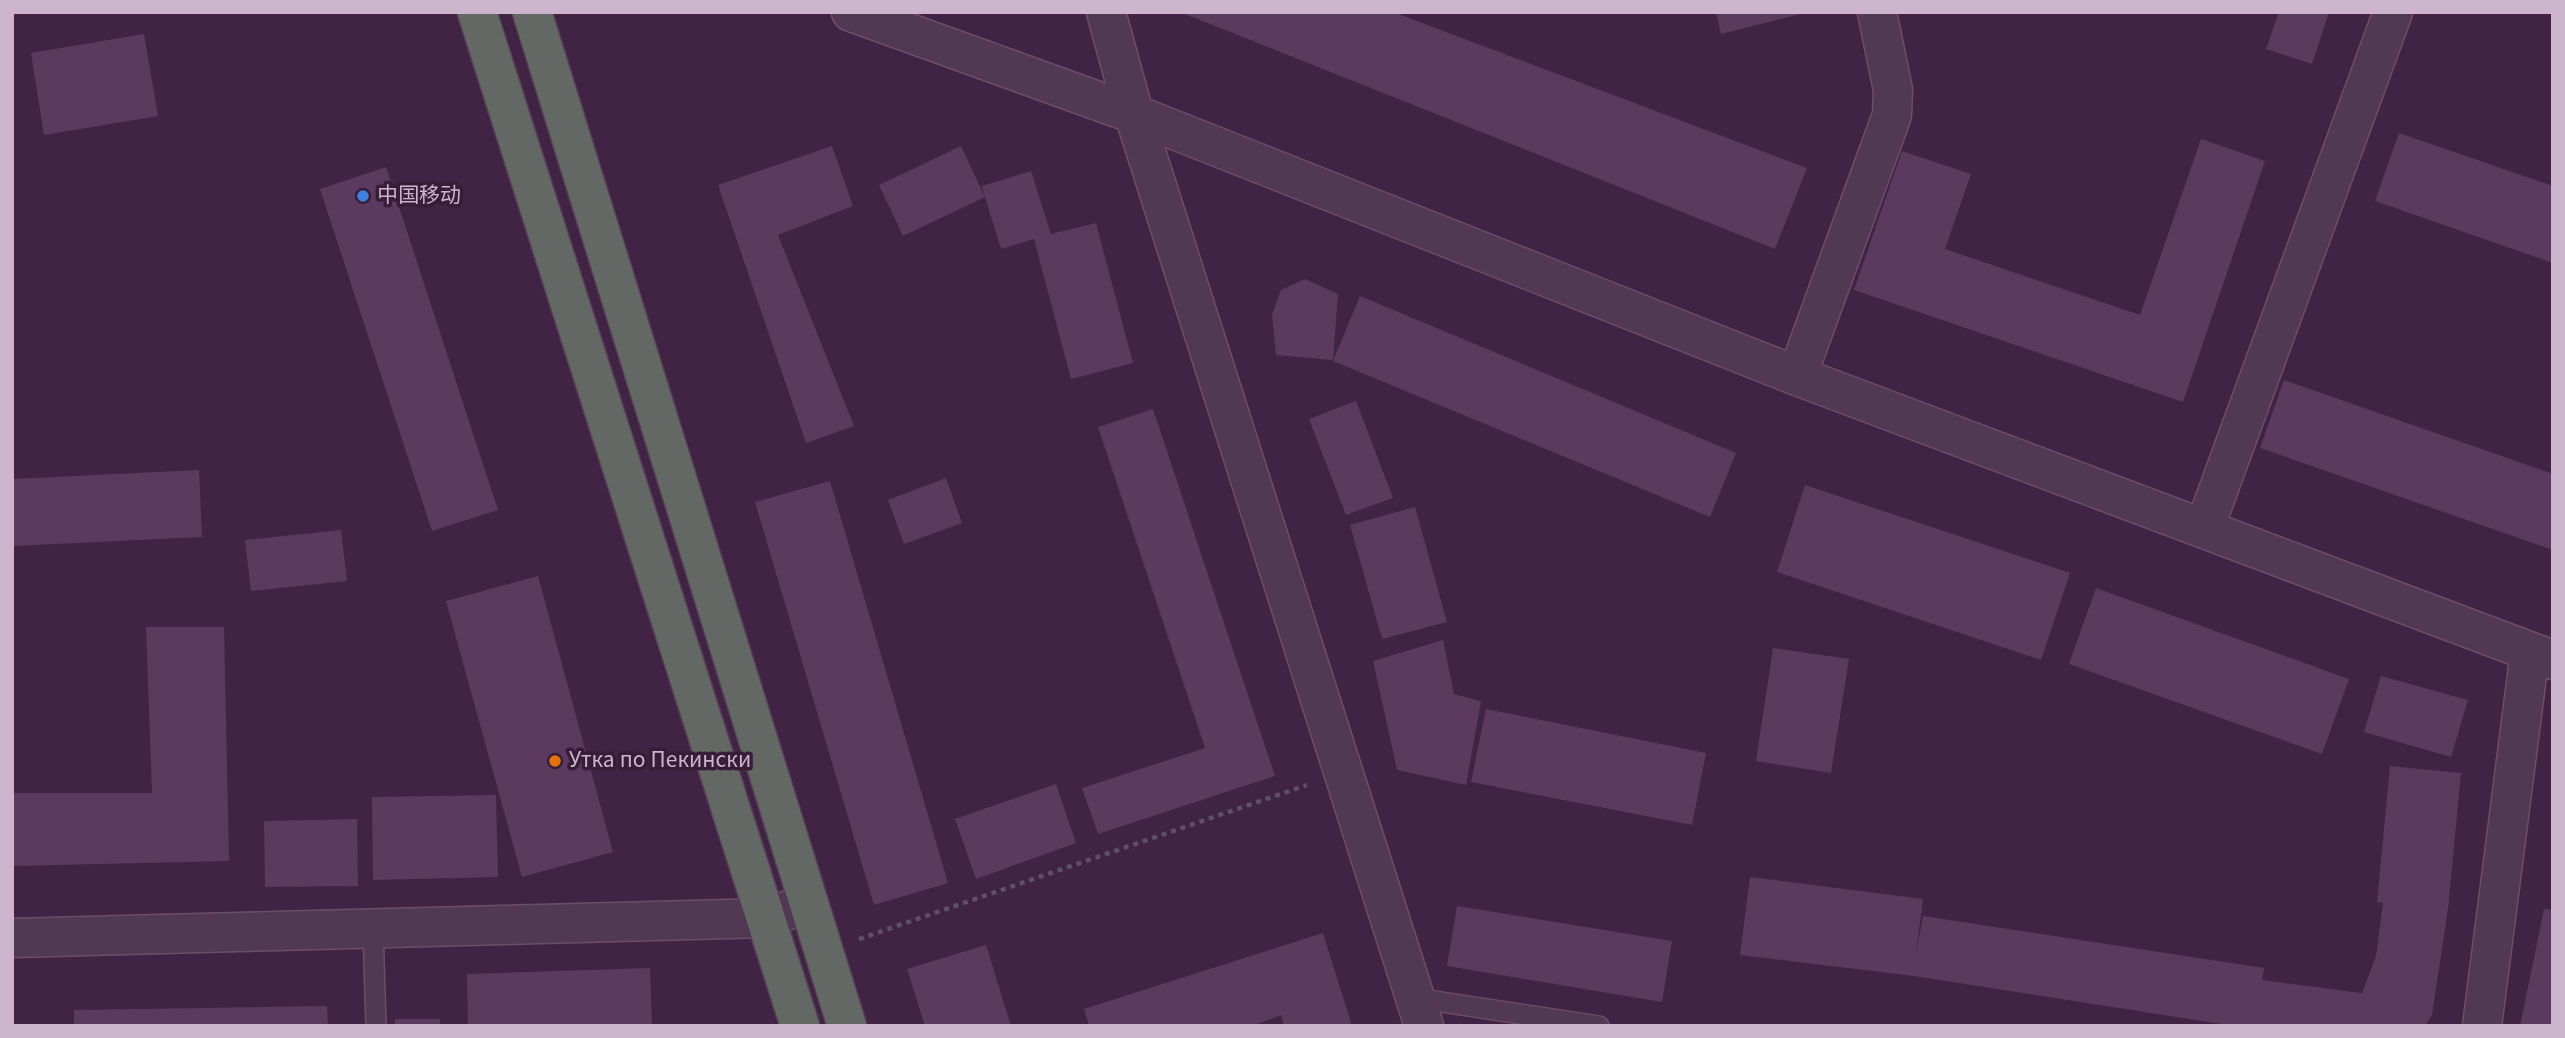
<!DOCTYPE html>
<html>
<head>
<meta charset="utf-8">
<style>
  body { margin:0 }
  #map { position:relative; width:2565px; height:1038px; overflow:hidden; background:#412344; font-family:"Public Sans",sans-serif }
  canvas { display:block }
  .frame { position:absolute; inset:0; border:14px solid #ccb5cd; pointer-events:none }
</style>
</head>
<body>
<div id="map">
<canvas width="2565" height="1038"></canvas>
<div class="frame"></div>
</div>
<script>
const ctx = document.querySelector('canvas').getContext('2d');
ctx.lineJoin = 'round';
function fillPath(path, color) {
  ctx.fillStyle = color;
  ctx.fill(path, 'evenodd');
}
function strokePath(path, color, width, dash) {
  ctx.strokeStyle = color;
  ctx.lineWidth = width;
  ctx.lineCap = dash ? 'butt' : 'round';
  ctx.setLineDash(dash || []);
  ctx.stroke(path);
}
function label(font, color, halo, rows, align = 'center') {
  ctx.font = font + ' "Public Sans","Noto Sans SC",sans-serif';
  ctx.lineWidth = 7;
  ctx.setLineDash([]);
  ctx.textBaseline = 'middle';
  ctx.strokeStyle = halo;
  ctx.fillStyle = color;
  for (const [text, x, y, turn = 0] of rows) {
    ctx.save();
    ctx.translate(x, y);
    ctx.rotate((+turn || 0) * Math.PI / 180);
    ctx.textAlign = isNaN(turn) ? turn : align;
    if (halo) ctx.strokeText(text, 0, 0);
    ctx.fillText(text, 0, 0);
    ctx.restore();
  }
}
fillPath(new Path2D(`
  M1180,12H1393L1807,168L1775,249Z
  M1716,12H1804V13L1721,34Z
  M2279,12H2329L2312,64L2266,49Z
  M144,34L158,116L44,135L31,53Z
  M2399,133L2553,186V263L2375,201Z
  M2201,139L2265,161L2183,402L1854,290L1902,151L1971,174L1945,249L2140,315Z
  M832,146L853,206L778,235L854,426L806,443L718,185Z
  M961,146L985,197L982,186L1031,171L1051,234L1096,223L1133,363L1071,379L1034,239L1001,249L985,197L903,236L879,185Z
  M386,167L498,510L432,531L320,189Z
  M1305,279L1338,294L1333,360L1276,355L1272,314L1281,290Z
  M1360,296L1736,453L1710,517L1333,361Z
  M2284,380L2553,474V550L2260,448Z
  M1356,401L1393,498L1346,515L1309,419Z
  M1153,409L1275,776L1098,834L1082,788L1205,748L1098,427Z
  M199,470L202,537L12,546V479Z
  M946,478L962,523L904,544L888,500Z
  M830,481L948,883L874,905L755,502Z
  M1805,485L2070,573L2041,660L1777,572Z
  M1415,507L1447,622L1382,639L1350,525Z
  M341,530L347,581L251,591L245,540Z
  M538,576L613,852L522,877L446,601Z
  M2096,588L2349,679L2322,754L2069,664Z
  M146,627H224L229,861L12,866V793H152Z
  M1443,640L1454,694L1481,701L1466,785L1397,770L1373,661Z
  M1773,648L1849,659L1831,773L1756,761Z
  M2381,676L2468,700L2451,757L2364,732Z
  M1486,709L1706,753L1692,825L1471,782Z
  M2390,766L2461,773L2448,909L2432,1015L2425,1026H2234L1914,976L1740,955L1750,877L1923,899L1916,954L1923,916L2264,968L2262,980L2362,993L2376,956L2383,903L2377,902Z
  M1056,784L1076,843L976,879L955,819Z
  M496,795L498,877L373,880L372,797Z
  M357,819L358,886L265,887L264,821Z
  M1457,906L1672,941L1662,1002L1447,966Z
  M2544,909L2553,910V1026H2520Z
  M1323,933L1352,1026H1284L1281,1015L1252,1026H1089L1084,1009Z
  M986,945L1011,1026H925L907,969Z
  M650,968L652,1026H468L467,974Z
  M327,1006L328,1026H74V1010Z
  M395,1019H440V1026H395Z`), '#5c3a5f');
const service = new Path2D(`
  M373,927L376,1026
  M1415,998L1599,1026`);
const minor = new Path2D(`
  M851,12L1134,114L1797,376L2553,660
  M1106,12L1134,114L1424,1026
  M1797,376L1892,115L1893,90L1877,12
  M2204,529L2393,12
  M12,938L767,918L807,903
  M2482,1026L2530,652`);
const trunk = new Path2D(`
  M477,12L800,1026
  M532,12L847,1026`);
strokePath(service, '#69506a', 22);
strokePath(minor, '#69506a', 41);
strokePath(trunk, '#59405a', 41);
strokePath(new Path2D(`
  M859,939L1307,785`), '#5e506c', 4.5, [5, 5]);
strokePath(service, '#513853', 19);
strokePath(minor, '#513853', 38);
strokePath(trunk, '#646864', 38);
for (const [x, y, r, color] of [
  [363,196,7,"#3f7fe0"],
  [555,761,7,"#e8710a"]
]) {
  const dot = new Path2D();
  dot.arc(x, y, r, 0, 2 * Math.PI);
  ctx.fillStyle = color;
  ctx.fill(dot);
  strokePath(dot, '#371d38', 2.5);
}
label('21px', '#ccb5cd', '#371d38', [
  ["中国移动",377,196],
  ["Утка по Пекински",569,761]
], 'left');
</script>
</body>
</html>
